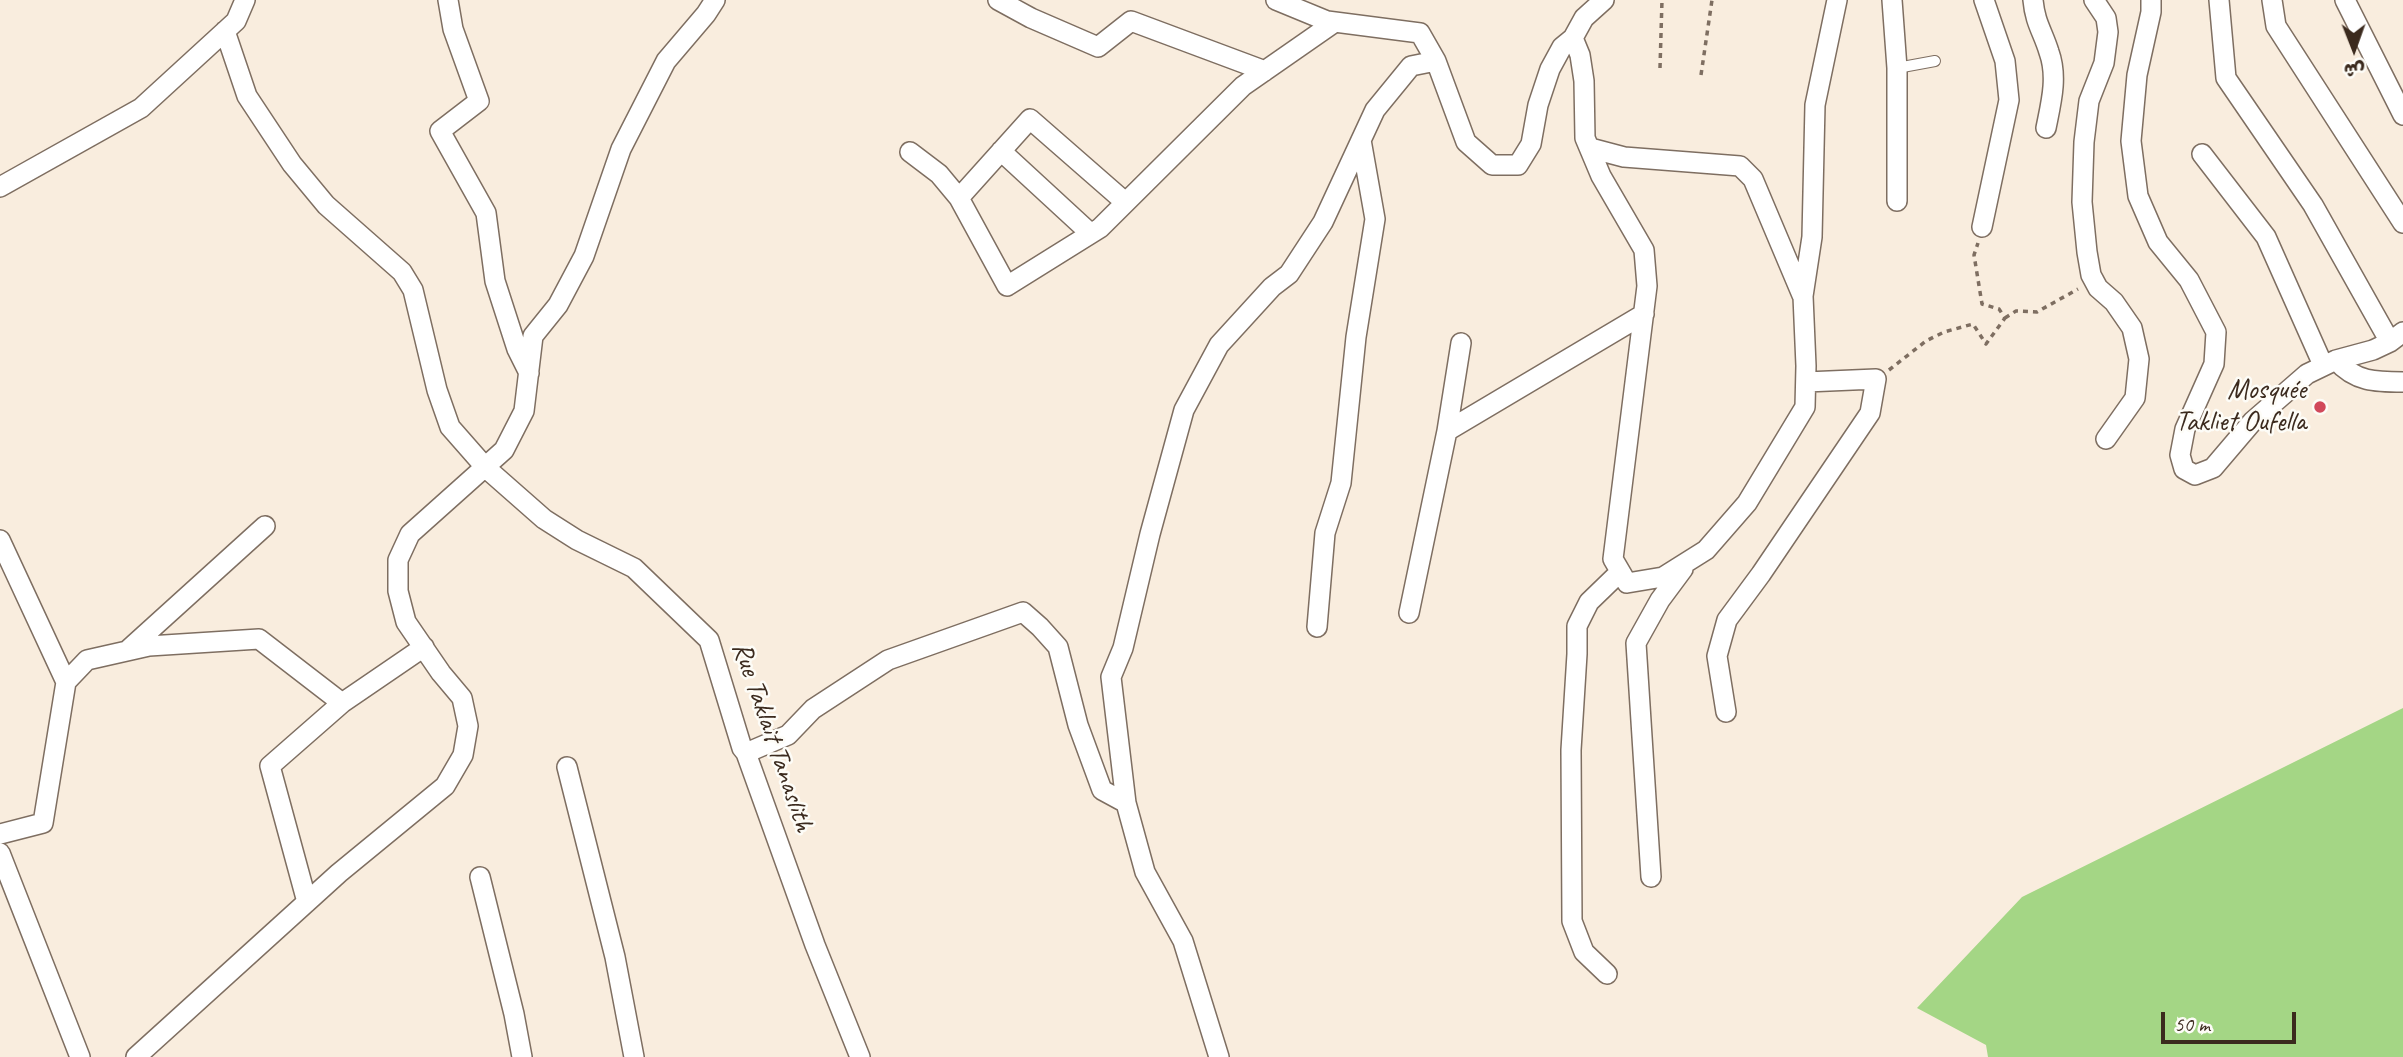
<!DOCTYPE html>
<html>
<head>
<meta charset="utf-8">
<style>
  body { margin:0 }
  #map { position:relative; width:2403px; height:1057px; overflow:hidden; background:#f9edde; font-family:Caveat,"Playpen Sans Arabic",sans-serif }
  canvas { display:block }
  .north { position:absolute; left:2319px; top:14px; width:70px; height:70px; -webkit-text-stroke:5px #fdfcf7; paint-order:stroke; rotate:179deg; font-size:19px; font-weight:700; line-height:28px; text-align:center; color:#3b2a1e }
  .north::after { content:''; display:block; margin:auto; width:24px; height:32px; background:#3b2a1e; clip-path:polygon(50% 0,100% 100%,50% 72%,0 100%) }
  .scale { position:absolute; left:2161px; top:1012px; width:135px; height:32px; box-sizing:border-box; border:4px solid #3b2a1e; border-top:0; padding-left:9px; font-size:21px; line-height:24px; white-space:nowrap; color:#3b2a1e; -webkit-text-stroke:5px #fdfcf7; paint-order:stroke }
</style>
</head>
<body>
<div id="map">
<canvas width="2403" height="1057"></canvas>
<div class="north">ش</div>
<div class="scale">50 m</div>
</div>
<script>
const ctx = document.querySelector('canvas').getContext('2d');
ctx.lineJoin = 'round';
function fillPath(path, color) {
  ctx.fillStyle = color;
  ctx.fill(path, 'evenodd');
}
function strokePath(path, color, width, dash) {
  ctx.strokeStyle = color;
  ctx.lineWidth = width;
  ctx.lineCap = dash ? 'butt' : 'round';
  ctx.setLineDash(dash || []);
  ctx.stroke(path);
}
function label(font, color, halo, rows, align = 'center') {
  ctx.font = font + ' Caveat,sans-serif';
  ctx.lineWidth = 5;
  ctx.setLineDash([]);
  ctx.textBaseline = 'middle';
  ctx.strokeStyle = halo;
  ctx.fillStyle = color;
  for (const [text, x, y, turn = 0] of rows) {
    ctx.save();
    ctx.translate(x, y);
    ctx.rotate((+turn || 0) * Math.PI / 180);
    ctx.textAlign = isNaN(turn) ? turn : align;
    if (halo) ctx.strokeText(text, 0, 0);
    ctx.fillText(text, 0, 0);
    ctx.restore();
  }
}
fillPath(new Path2D(`
  M2403,708V1057H1988L1986,1045L1917,1008L2022,897Z`), '#a4d685');
const service = new Path2D(`
  M1897,68L1935,61`);
const minor = new Path2D(`
  M448,0L453,29L479,101L440,131L486,213L495,281L517,349L529,373
  M998,0L1031,18L1098,47L1131,21L1265,71
  M1276,0L1327,21L1420,33L1436,61
  M1892,0L1897,68V201
  M2033,0C2035,23 2043,32 2049,52C2058,77 2051,103 2046,128
  M2094,0L2106,18L2108,32L2104,63L2089,101L2084,142L2082,202L2087,252L2091,275L2098,288L2114,302L2132,328L2139,359L2135,398L2106,439
  M2151,0V12L2137,75L2131,141L2138,196L2158,242L2189,280L2216,332L2214,364L2185,429L2180,455L2184,469L2195,475L2213,468L2253,421L2307,374L2336,360L2373,350L2390,342L2403,332
  M2219,0L2226,78L2313,205L2390,342
  M2272,0L2276,26L2403,223
  M2345,0L2403,115
  M225,31L247,96L292,164L326,205L402,272L413,290L437,390L450,427L486,468L544,519L577,540L634,568L709,640L742,748L746,753L815,945L860,1057
  M1573,38L1584,18L1604,0
  M1590,148L1624,157L1740,166L1753,179L1802,295
  M1001,151L1090,233
  M910,152L939,174L959,198
  M2202,154L2266,237L2323,365
  M0,187L141,108L236,21L245,0
  M1125,202L1030,119L959,198L1007,286L1100,228L1243,86L1335,22
  M1982,227L2009,100L2005,61L1984,0
  M2336,360C2355,382 2376,382 2403,382
  M1447,431L1461,343
  M0,540L66,682
  M1409,613L1447,431L1644,314
  M1317,627L1325,533L1341,483L1356,337L1375,219L1361,140
  M128,650L265,526
  M1726,712L1717,656L1727,620L1761,574L1870,413L1876,379L1806,382
  M746,753L788,735L813,709L888,660L1023,612L1040,627L1058,647L1078,725L1102,790L1126,803
  M567,767L615,957L634,1057
  M0,834L43,823L66,682L87,660L149,646L259,639L342,703
  M0,853L80,1057
  M480,877L514,1014L522,1057
  M1651,877L1636,643L1660,600L1683,569
  M307,902L270,766L342,703L424,647
  M1607,974L1584,952L1572,921L1571,750L1577,654V626L1589,602L1620,572
  M136,1057L339,873L445,786L463,755L468,726L462,698L441,673L406,622L398,591V560L410,534L504,450L524,411L533,336L558,305L584,256L621,149L666,61L706,14L715,0
  M1219,1057L1183,941L1145,872L1126,803L1111,677L1123,648L1150,534L1184,410L1219,345L1272,287L1289,274L1323,222L1375,110L1411,66L1436,61L1466,142L1492,165H1518L1531,144L1538,105L1550,69L1562,47L1573,38L1580,55L1584,81L1585,138L1601,176L1644,250L1647,286L1613,559L1627,583L1663,577L1706,550L1747,503L1805,407L1806,366L1803,296L1812,237L1815,105L1837,0`);
strokePath(service, '#7e6e61', 12);
strokePath(minor, '#7e6e61', 22);
strokePath(new Path2D(`
  M1660,68L1662,0
  M1701,75L1712,0
  M2005,318L2016,311L2037,312L2078,289
  M1889,370L1926,341L1944,332L1973,324L1986,344L2005,318L1999,309L1982,304L1974,255L1978,243`), '#7e6e61', 3.5, [5, 5]);
strokePath(service, '#fff', 10);
strokePath(minor, '#fff', 19);
for (const [x, y, r, color] of [
  [2320,407,7,"#d1495b"]
]) {
  const dot = new Path2D();
  dot.arc(x, y, r, 0, 2 * Math.PI);
  ctx.fillStyle = color;
  ctx.fill(dot);
  strokePath(dot, '#fdfcf7', 2.5);
}
label('28px', '#3b2a1e', '#fdfcf7', [
  ["Mosquée",2306,391],
  ["Takliet Oufella",2306,423]
], 'right');
label('28px', '#3b2a1e', '#fdfcf7', [
  ["Rue Taklait Tanaslith",772,737,71]
]);
</script>
</body>
</html>
